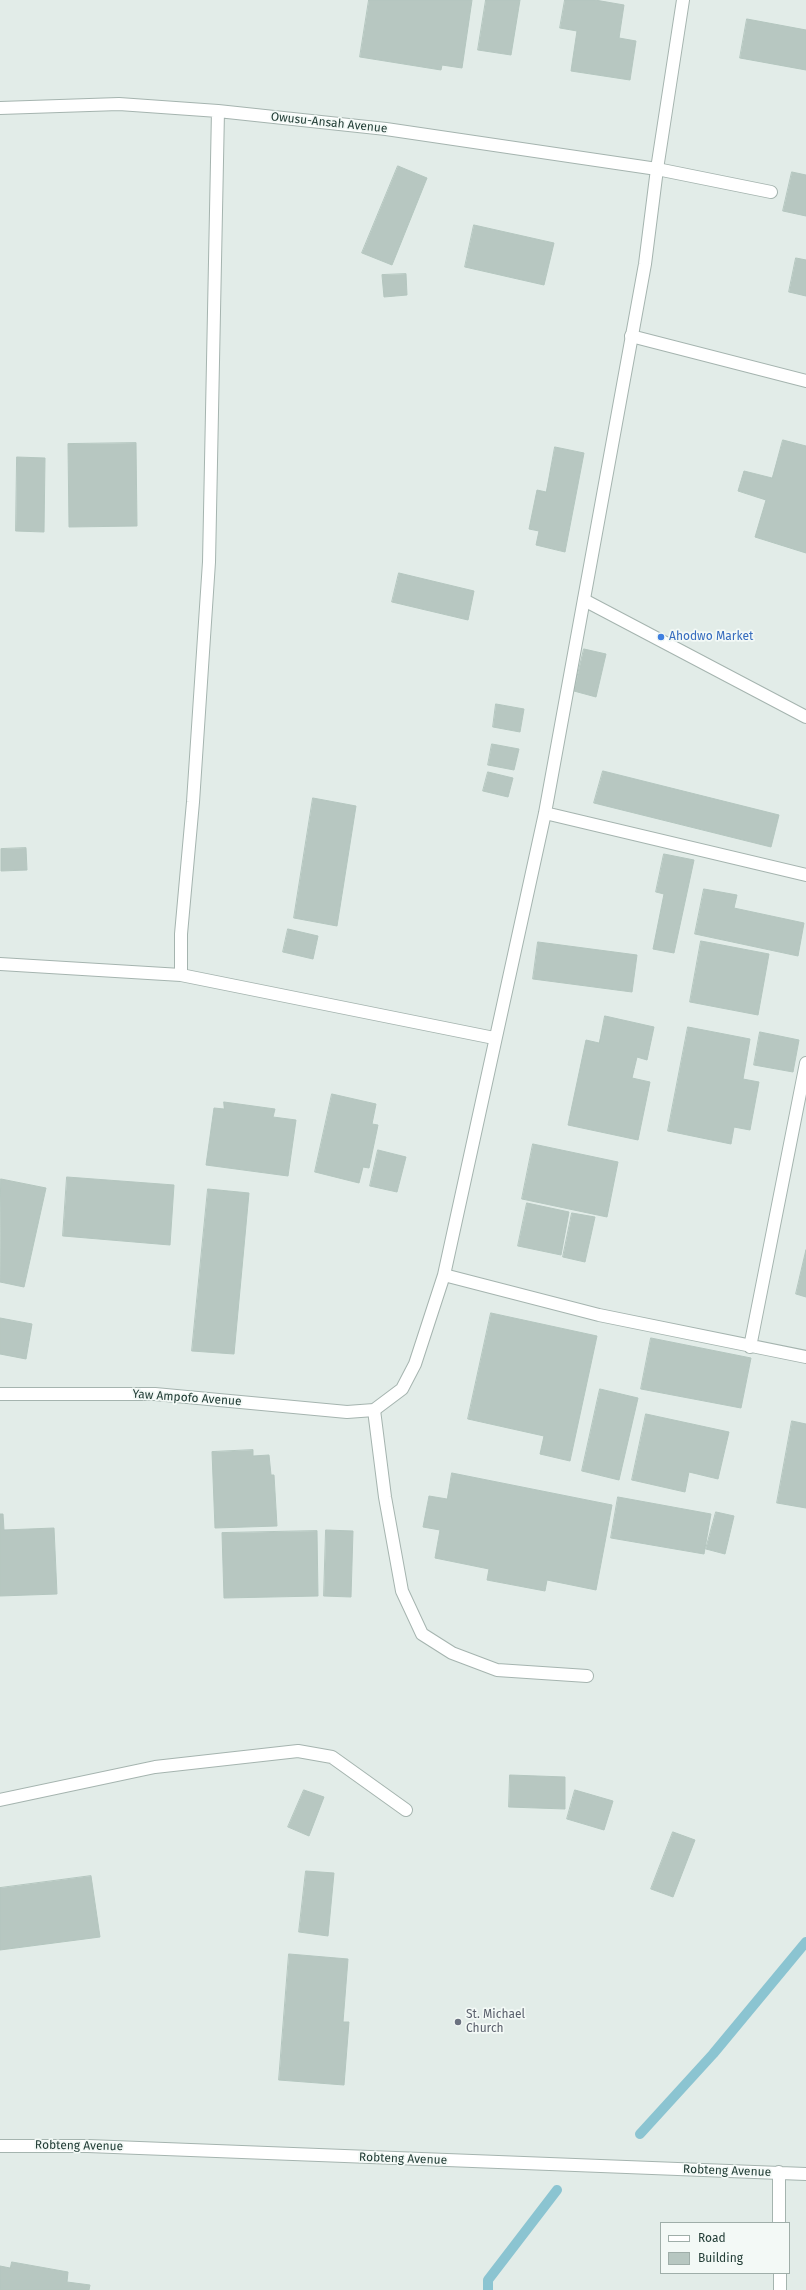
<!DOCTYPE html>
<html>
<head>
<meta charset="utf-8">
<style>
  body { margin:0 }
  #map { position:relative; width:806px; height:2290px; overflow:hidden; background:#e2ece8; font-family:"Fira Sans",sans-serif }
  canvas { display:block }
  .legend { position:absolute; left:660px; top:2222px; width:130px; height:52px; box-sizing:border-box; background:#f3f9f6; border:1px solid #9faea9; margin:0; padding:5px 7px; list-style:none; font-size:12px; color:#223d36 }
  .legend li { display:flex; align-items:center; gap:8px; height:20px }
  .legend b { width:20px; border:1px solid #9faea9 }
</style>
</head>
<body>
<div id="map">
<canvas width="806" height="2290"></canvas>
<ul class="legend">
<li><b style="height:5px;background:#fff"></b>Road</li>
<li><b style="height:11px;background:#b7c7c1"></b>Building</li>
</ul>
</div>
<script>
const ctx = document.querySelector('canvas').getContext('2d');
ctx.lineJoin = 'round';
function strokePath(path, color, width, dash) {
  ctx.strokeStyle = color;
  ctx.lineWidth = width;
  ctx.lineCap = dash ? 'butt' : 'round';
  ctx.setLineDash(dash || []);
  ctx.stroke(path);
}
function fillPath(path, color) {
  ctx.fillStyle = color;
  ctx.fill(path, 'evenodd');
}
function label(font, color, halo, rows, align = 'center') {
  ctx.font = font + ' "Fira Sans",sans-serif';
  ctx.lineWidth = 3.5;
  ctx.setLineDash([]);
  ctx.textBaseline = 'middle';
  ctx.strokeStyle = halo;
  ctx.fillStyle = color;
  for (const [text, x, y, turn = 0] of rows) {
    ctx.save();
    ctx.translate(x, y);
    ctx.rotate((+turn || 0) * Math.PI / 180);
    ctx.textAlign = isNaN(turn) ? turn : align;
    if (halo) ctx.strokeText(text, 0, 0);
    ctx.fillText(text, 0, 0);
    ctx.restore();
  }
}
strokePath(new Path2D(`
  M640,2134L713,2054L806,1942
  M488,2290V2280L557,2190`), '#8bc4d1', 10);
const building = new Path2D(`
  M369,0H472L462,68L442,65L441,70L360,57Z
  M486,0H520L511,55L478,50Z
  M565,0H595L624,5L619,38L636,41L630,80L571,71L577,31L560,28Z
  M747,19L806,30V70L740,58Z
  M398,166L427,178L392,265L362,253Z
  M792,172L806,175V216L783,211Z
  M474,225L554,243L544,285L465,267Z
  M796,258L806,260V296L789,292Z
  M406,274L407,295L384,297L382,275Z
  M783,440L806,446V553L755,537L766,500L738,491L744,471L772,478Z
  M136,443L137,526L69,527L68,444Z
  M555,447L584,453L565,552L536,545L539,531L529,529L537,490L546,492Z
  M17,457L45,458L44,532L16,531Z
  M399,573L474,591L468,620L392,602Z
  M584,649L606,654L596,697L574,691Z
  M496,704L524,709L520,732L493,727Z
  M492,744L519,749L514,770L488,765Z
  M603,771L779,815L771,847L594,803Z
  M488,772L513,778L508,797L483,791Z
  M313,798L356,806L337,926L294,918Z
  M26,848L27,870L1,871V849Z
  M664,854L694,860L674,953L653,949L664,894L656,892Z
  M704,889L737,895L734,908L804,923L798,956L695,934Z
  M288,929L318,936L313,959L283,952Z
  M701,941L769,954L758,1015L690,1002Z
  M538,942L637,955L632,992L533,979Z
  M605,1016L654,1027L647,1060L637,1057L632,1078L650,1082L638,1140L568,1125L586,1040L599,1043Z
  M688,1027L750,1039L743,1079L759,1082L750,1130L734,1127L731,1144L668,1131Z
  M760,1032L799,1040L793,1072L754,1065Z
  M332,1094L376,1104L372,1124L378,1125L369,1168L363,1167L359,1183L315,1172Z
  M224,1102L275,1109L273,1117L296,1120L288,1176L206,1165L214,1108L224,1109Z
  M533,1144L618,1162L607,1217L522,1199Z
  M378,1150L406,1157L397,1192L370,1186Z
  M67,1177L174,1185L170,1245L63,1236Z
  M1,1179L46,1188L24,1287L0,1282Z
  M208,1189L249,1193L234,1354L192,1351Z
  M527,1203L569,1212L561,1255L518,1246Z
  M572,1213L595,1217L585,1262L563,1257Z
  M806,1250V1297L796,1294Z
  M491,1313L597,1336L570,1461L540,1454L544,1436L468,1419Z
  M0,1318L32,1324L26,1359L0,1354Z
  M651,1338L751,1358L741,1408L641,1389Z
  M600,1389L638,1398L619,1480L582,1471Z
  M646,1414L729,1432L718,1479L689,1472L685,1492L632,1480Z
  M792,1421L806,1424V1508L777,1503Z
  M253,1450V1456L269,1455L271,1475H274L277,1526L215,1528L212,1452Z
  M452,1473L612,1505L596,1590L547,1580L545,1591L487,1580L489,1569L435,1558L440,1530L423,1527L429,1496L447,1499Z
  M618,1497L711,1514L704,1554L611,1538Z
  M716,1512L734,1516L725,1554L706,1549Z
  M0,1514H3L4,1530L54,1528L57,1594L0,1596Z
  M326,1530L353,1531L351,1597L324,1596Z
  M317,1531L318,1596L224,1598L222,1533Z
  M510,1775L565,1777V1809L509,1807Z
  M304,1790L324,1797L309,1836L288,1827Z
  M575,1790L613,1801L604,1830L567,1819Z
  M673,1832L695,1840L673,1897L651,1889Z
  M306,1871L334,1873L328,1936L299,1932Z
  M91,1876L100,1937L0,1950V1888Z
  M289,1954L348,1959L343,2022H349L344,2085L279,2080Z
  M12,2262L68,2272L67,2282L90,2285L89,2290H0V2266L10,2268Z`);
fillPath(building, '#b7c7c1');
strokePath(building, '#b4c6bf', 1);
const lane = new Path2D(`
  M657,169L771,192
  M631,336L806,381
  M584,600L806,717
  M374,1410L385,1497L402,1591L422,1634L452,1653L497,1670L587,1676`);
const street = new Path2D(`
  M0,108L119,104L218,111L386,129L657,169
  M218,111L209,562L193,802L181,934V975L494,1038
  M545,813L806,875
  M0,964L181,975
  M444,1275L599,1315L806,1357
  M750,1347L806,1063
  M0,1394H155L347,1412L374,1410L402,1389L415,1364L444,1275L545,813L645,264L657,169L683,0
  M0,1800L155,1767L298,1751L332,1757L406,1810
  M0,2146H88L806,2174
  M779,2172V2223
  M780,2273V2290`);
strokePath(lane, '#a5b4af', 14);
strokePath(street, '#a5b4af', 14);
strokePath(lane, '#fff', 12);
strokePath(street, '#fff', 12);
for (const [x, y, r, color] of [
  [661,637,4,"#3f7fe0"],
  [458,2022,4,"#6b7280"]
]) {
  const dot = new Path2D();
  dot.arc(x, y, r, 0, 2 * Math.PI);
  ctx.fillStyle = color;
  ctx.fill(dot);
  strokePath(dot, '#f3f9f6', 1.5);
}
label('12px', '#223d36', '#f3f9f6', [
  ["Owusu-Ansah Avenue",329,123,6],
  ["Yaw Ampofo Avenue",187,1398,4],
  ["Robteng Avenue",79,2146,1],
  ["Robteng Avenue",403,2159,2],
  ["Robteng Avenue",727,2171,2]
]);
label('12px', '#366cbe', '#f3f9f6', [
  ["Ahodwo Market",669,637]
], 'left');
label('12px', '#5b616d', '#f3f9f6', [
  ["St. Michael",466,2015],
  ["Church",466,2029]
], 'left');
</script>
</body>
</html>
